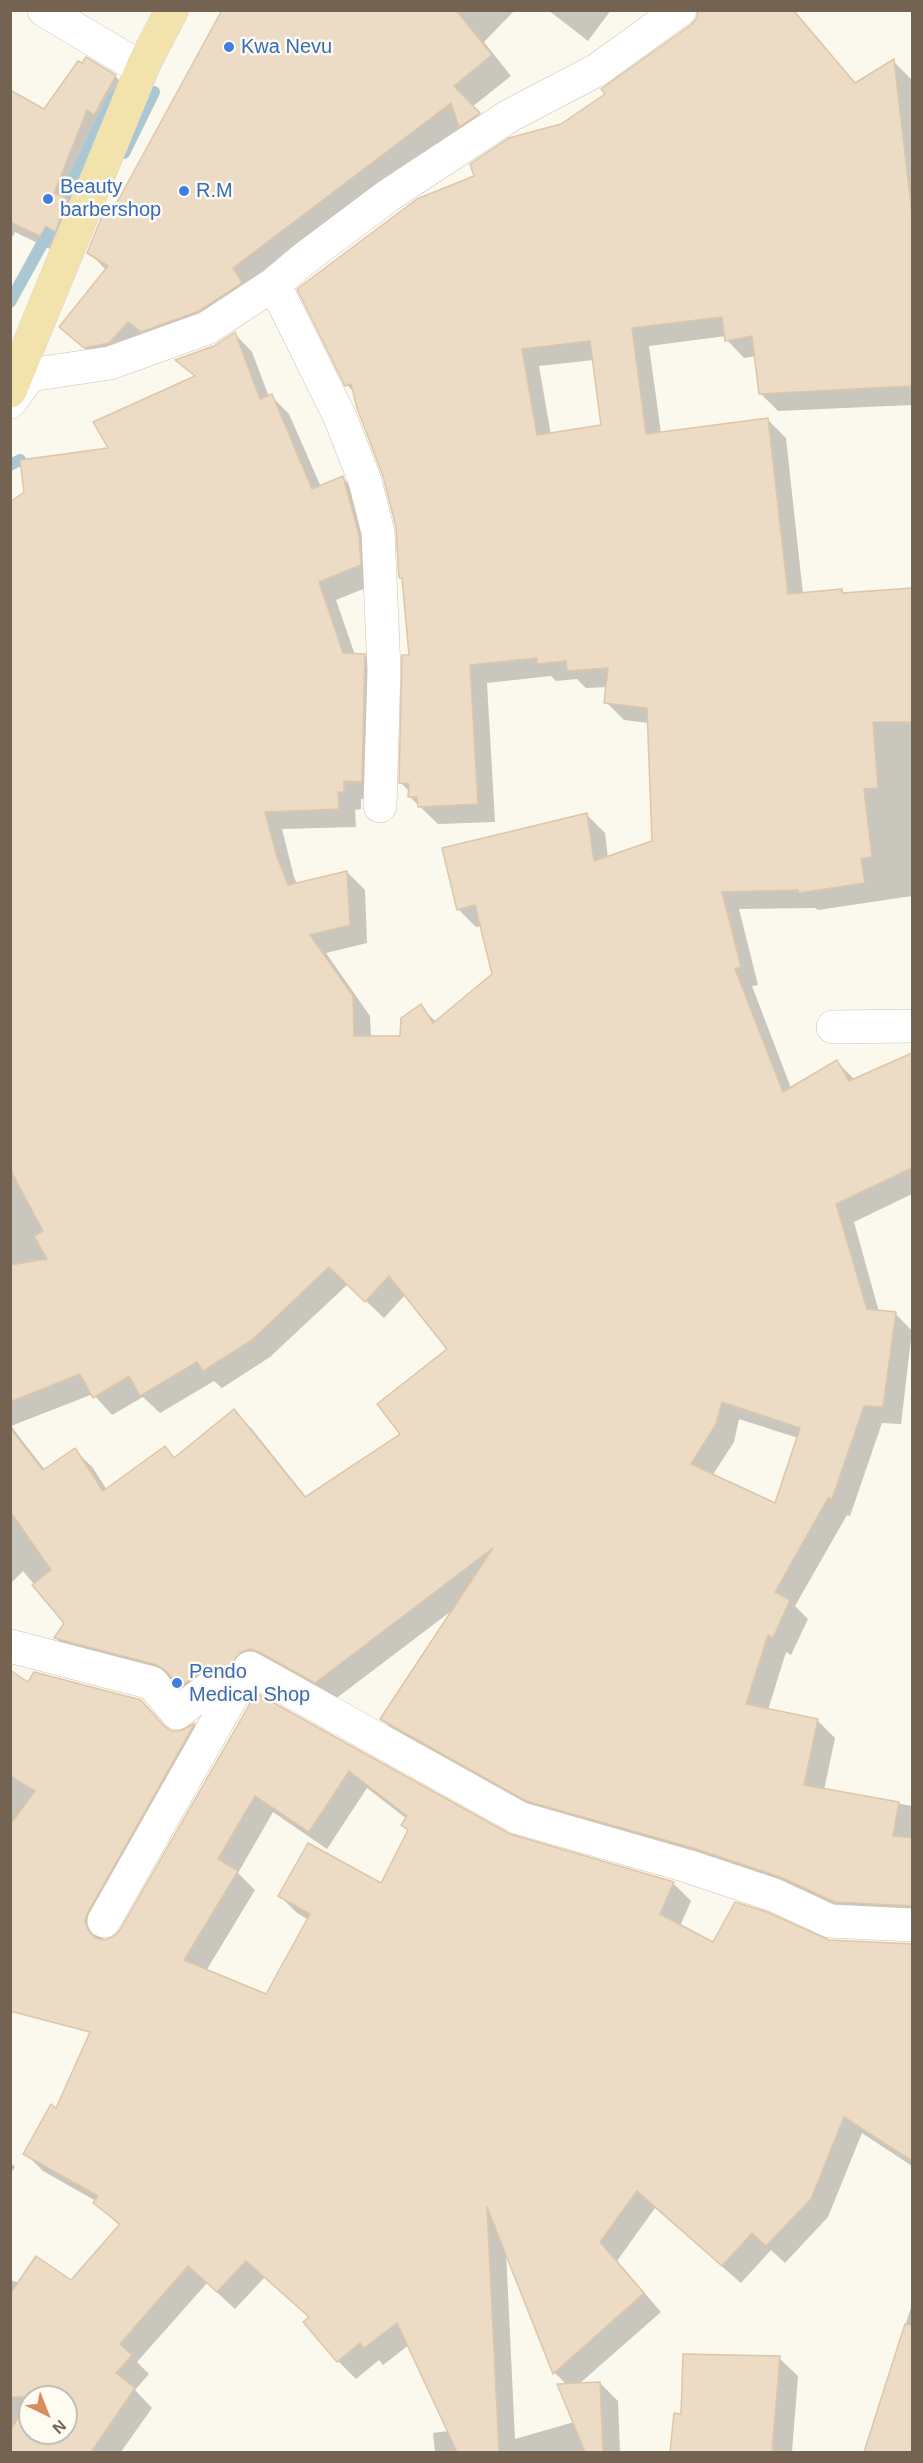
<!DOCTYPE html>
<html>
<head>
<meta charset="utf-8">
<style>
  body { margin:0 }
  #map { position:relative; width:923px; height:2463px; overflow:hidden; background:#fbf8ed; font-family:Arial,sans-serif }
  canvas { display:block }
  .frame { position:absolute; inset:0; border:12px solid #746351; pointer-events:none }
  .north { position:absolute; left:18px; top:2385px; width:60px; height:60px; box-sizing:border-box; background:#fefbf3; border:2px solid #c7beb2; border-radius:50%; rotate:137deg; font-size:16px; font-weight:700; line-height:24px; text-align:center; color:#746351 }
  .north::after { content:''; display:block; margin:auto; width:21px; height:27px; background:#d78d60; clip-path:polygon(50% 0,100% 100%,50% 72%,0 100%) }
</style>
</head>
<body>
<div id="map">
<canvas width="923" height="2463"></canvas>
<div class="frame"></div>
<div class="north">N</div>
</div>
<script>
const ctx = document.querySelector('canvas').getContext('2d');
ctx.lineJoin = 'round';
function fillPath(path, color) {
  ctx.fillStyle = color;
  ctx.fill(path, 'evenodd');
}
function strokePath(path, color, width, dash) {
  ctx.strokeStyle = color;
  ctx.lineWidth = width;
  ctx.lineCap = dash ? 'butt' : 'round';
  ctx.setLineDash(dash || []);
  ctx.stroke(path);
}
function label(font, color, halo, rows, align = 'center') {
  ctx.font = font + ' Arial,sans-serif';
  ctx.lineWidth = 5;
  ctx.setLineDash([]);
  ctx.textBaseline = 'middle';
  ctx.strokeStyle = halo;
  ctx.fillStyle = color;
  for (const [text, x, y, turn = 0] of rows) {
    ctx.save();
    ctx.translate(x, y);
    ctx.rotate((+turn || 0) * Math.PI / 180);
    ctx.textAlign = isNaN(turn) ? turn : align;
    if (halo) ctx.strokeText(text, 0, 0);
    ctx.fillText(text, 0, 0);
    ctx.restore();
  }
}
fillPath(new Path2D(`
  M224,10H515L484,42L511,76L472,107L499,134L162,351L106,367L61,327L106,270L89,252L109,219Z
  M548,10H611L588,41Z
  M700,10H794L856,84L893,61L911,79L912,91V413L911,405L778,411L760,393L756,356L744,358L727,340L726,336L649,346L661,433L768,420L786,438L803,594L841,590L845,594L912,589V896L818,910L815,908L739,909L758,985L752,986L791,1088L837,1062L855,1080L912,1055V1194L854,1222L879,1312L895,1313L912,1331L901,1424L882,1423L850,1516L847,1515L795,1606L808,1619L791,1655L786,1652L768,1710L817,1720L835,1738L824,1790L912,1806V1923L854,1920L546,1818L400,1737L382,1719L454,1609L334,1700L279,1669L199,1704L176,1682L74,1656L56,1638L66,1623L23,1571L10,1584V569L110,449L195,377L177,360L214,347L235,334L252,352L269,397L271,396L289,414L321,487L343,478L360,496L378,583L336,600L355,655H364L382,673L379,799H361V809L355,810L356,827L282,829L294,877L297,884L347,872L365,890L367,943L326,953L370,1016L371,1037H401L420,1006L436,1022L494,975L482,926L476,927L458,909L587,815L605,833L608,858L653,842L649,723L624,720L606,702L608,687L586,688L577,679L556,681L551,676L487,683L495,822L438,824L410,797V792L401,783L411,657L403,581L400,578L398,527L385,476L355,393L347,385L476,177L607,95L692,26L699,18ZM594,360L603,426L551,435L539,366ZM348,1284L384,1318L406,1294L449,1349L402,1434L307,1498L252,1429L234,1411L175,1458L165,1448L107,1490L93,1468L75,1450L45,1470L11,1426L93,1394L112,1415L143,1397L160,1413L214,1381L222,1388L270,1357ZM739,1419L798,1438L775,1505L712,1476L734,1442Z
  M115,76L134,95L60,254L15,232L10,241V92L44,111Z
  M28,1684L141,1701L169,1731L181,1733L195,1725L212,1742L105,1930L103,1939L105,1948L10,2014V1696Z
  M257,1695L509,1836L673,1883L691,1901L680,1926L713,1944L828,1941L912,1945V2166L862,2133L828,2217L785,2263L771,2250L741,2283L655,2208L617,2261L661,2312L579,2384L600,2383L618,2401L620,2452H435L433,2433L448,2431L409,2345L383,2365L379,2360L356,2379L338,2361L310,2318L265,2277L235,2309L207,2283L137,2362L149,2374L135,2390L152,2408L121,2452H10V2280L20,2283L71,2282L120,2226L95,2203L96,2201L43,2171L25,2153L57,2110ZM367,1788L407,1819L409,1831L381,1885L279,1895L297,1913L309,1920L267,1995L206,1971L255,1890L238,1873L273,1812L327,1849ZM506,2251L555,2373L567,2385L574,2422L515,2439ZM30,2397H66V2433H30Z
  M10,2162L15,2167L10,2174Z
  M911,2307L912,2452H866Z
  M779,2358L798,2376L792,2452H672L675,2415H682Z`), '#0003');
strokePath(new Path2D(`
  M124,153L154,92
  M10,302L48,233L113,98
  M10,465L20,460`), '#aac7d4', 12);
const building = new Path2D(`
  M222,10H456L492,55L454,86L480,113L459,127L451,103L233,268L242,283L199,311L141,332L128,322L109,343L84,348L59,327L108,266L87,253L103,214L109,217Z
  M698,10H793L855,83L894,59L912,214V386L759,394L752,336L725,341L722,317L632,328L646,434L768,418L788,594L842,589V593L912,588V722H873L878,788L864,789L872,857L861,859L865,883L799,893L798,890L722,892L741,967L735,969L783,1092L837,1060L849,1081L912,1053V1168L836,1204L867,1309L896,1312L883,1407L864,1406L832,1499L828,1498L775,1592L790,1600L773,1638L768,1635L746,1704L818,1719L804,1785L899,1802L893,1836L912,1838V1906L835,1902L780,1877L693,1848L526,1801L380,1719L493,1548L315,1683L259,1652L250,1649L241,1652L227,1669L212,1666L204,1669L180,1687L166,1671L157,1665L54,1638L64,1623L32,1585L51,1570L10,1511V1428L43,1470L75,1448L103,1491L165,1446L174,1458L234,1409L305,1497L400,1434L377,1404L447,1349L389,1276L365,1302L329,1267L252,1340L203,1371L197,1362L140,1396L129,1376L93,1398L80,1374L10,1402V1265L47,1259L34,1236L43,1231L10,1169V502L24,492L20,460L108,448L93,422L195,376L175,360L214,346L235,332L260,399L272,394L312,489L343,476L359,535L361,565L319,582L343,653L365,654L362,782L344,781V792H338L339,809L265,812L277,857L288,885L347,871L350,925L310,935L353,996L354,1036H400L401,1018L421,1004L433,1023L492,974L475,905L457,910L442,848L587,813L594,861L652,841L647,708L604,703L608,668L567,671L566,661L537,664V658L470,665L478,804L418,807L417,797H408L409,784L399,783L402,655H409L402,578H399L396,527L383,476L357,408L351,384L345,386L297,289L417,199L474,176L470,164L509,138L561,124L605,94L601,89L691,25L697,18ZM590,341L601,425L537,435L522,349ZM722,1402L800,1428L775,1503L691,1464L716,1424Z
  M86,57L116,75L94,115L87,110L54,193L68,199L55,232L46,226L40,236L10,222V90L44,109L78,61L82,63Z
  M10,1670L28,1682L34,1672L141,1700L163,1725L171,1731H180L195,1723L88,1912L85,1921L88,1930L95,1938L104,1940L113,1937L120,1930L256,1693L510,1834L674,1882L660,1914L713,1942L735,1902L767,1912L829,1940L912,1944V2161L844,2117L811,2199L766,2246L752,2233L722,2266L637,2191L600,2242L644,2293L553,2374L487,2207L499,2452H457L397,2323L364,2348L360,2343L337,2362L303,2322L309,2317L246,2261L217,2292L188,2266L120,2344L132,2355L116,2373L135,2388L91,2452H10V2431L30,2399V2433H66V2397H10V2294L36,2256L71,2280L120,2224L93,2203L98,2196L23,2154L51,2104L56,2108L90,2032L10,2011V1825L35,1791L10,1776ZM349,1771L407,1816L401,1825L408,1830L381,1883L308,1843L278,1896L310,1914L266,1994L184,1960L238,1871L218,1859L255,1796L309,1832Z
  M905,2324L912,2325V2452H864Z
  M683,2354L780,2356L772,2452H670L674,2413L681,2414Z
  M600,2382L603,2452H585L557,2384Z`);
fillPath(building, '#ecdbc5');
strokePath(building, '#dec6a9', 1.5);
const minor = new Path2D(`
  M44,10L131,62L144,64
  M274,284L340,417L365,481L378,532L384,670L380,806
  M10,402L30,375L110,363L207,328L274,284L305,258L389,195L509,116L597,70L680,10
  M833,1027L912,1026
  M10,1646L152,1683L177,1713L215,1684L234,1692L250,1668L519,1818L687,1866L774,1895L830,1921L912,1925
  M104,1921L234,1692`);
const major = new Path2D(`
  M10,391L144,64L172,10`);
strokePath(minor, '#cdc2b3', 34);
strokePath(major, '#dbd6d2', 34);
strokePath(minor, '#fff', 33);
strokePath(major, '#f2e3ad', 33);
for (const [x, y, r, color] of [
  [229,47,6,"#3f7fe0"],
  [184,191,6,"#3f7fe0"],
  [48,199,6,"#3f7fe0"],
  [177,1683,6,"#3f7fe0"]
]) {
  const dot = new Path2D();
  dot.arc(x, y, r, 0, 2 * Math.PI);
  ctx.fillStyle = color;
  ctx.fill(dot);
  strokePath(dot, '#fefbf3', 2);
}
label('20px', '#366cbe', '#fefbf3', [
  ["Kwa Nevu",241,47],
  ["Beauty",60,187],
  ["barbershop",60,210],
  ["R.M",196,191],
  ["Pendo",189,1672],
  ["Medical Shop",189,1695]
], 'left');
</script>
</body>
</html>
